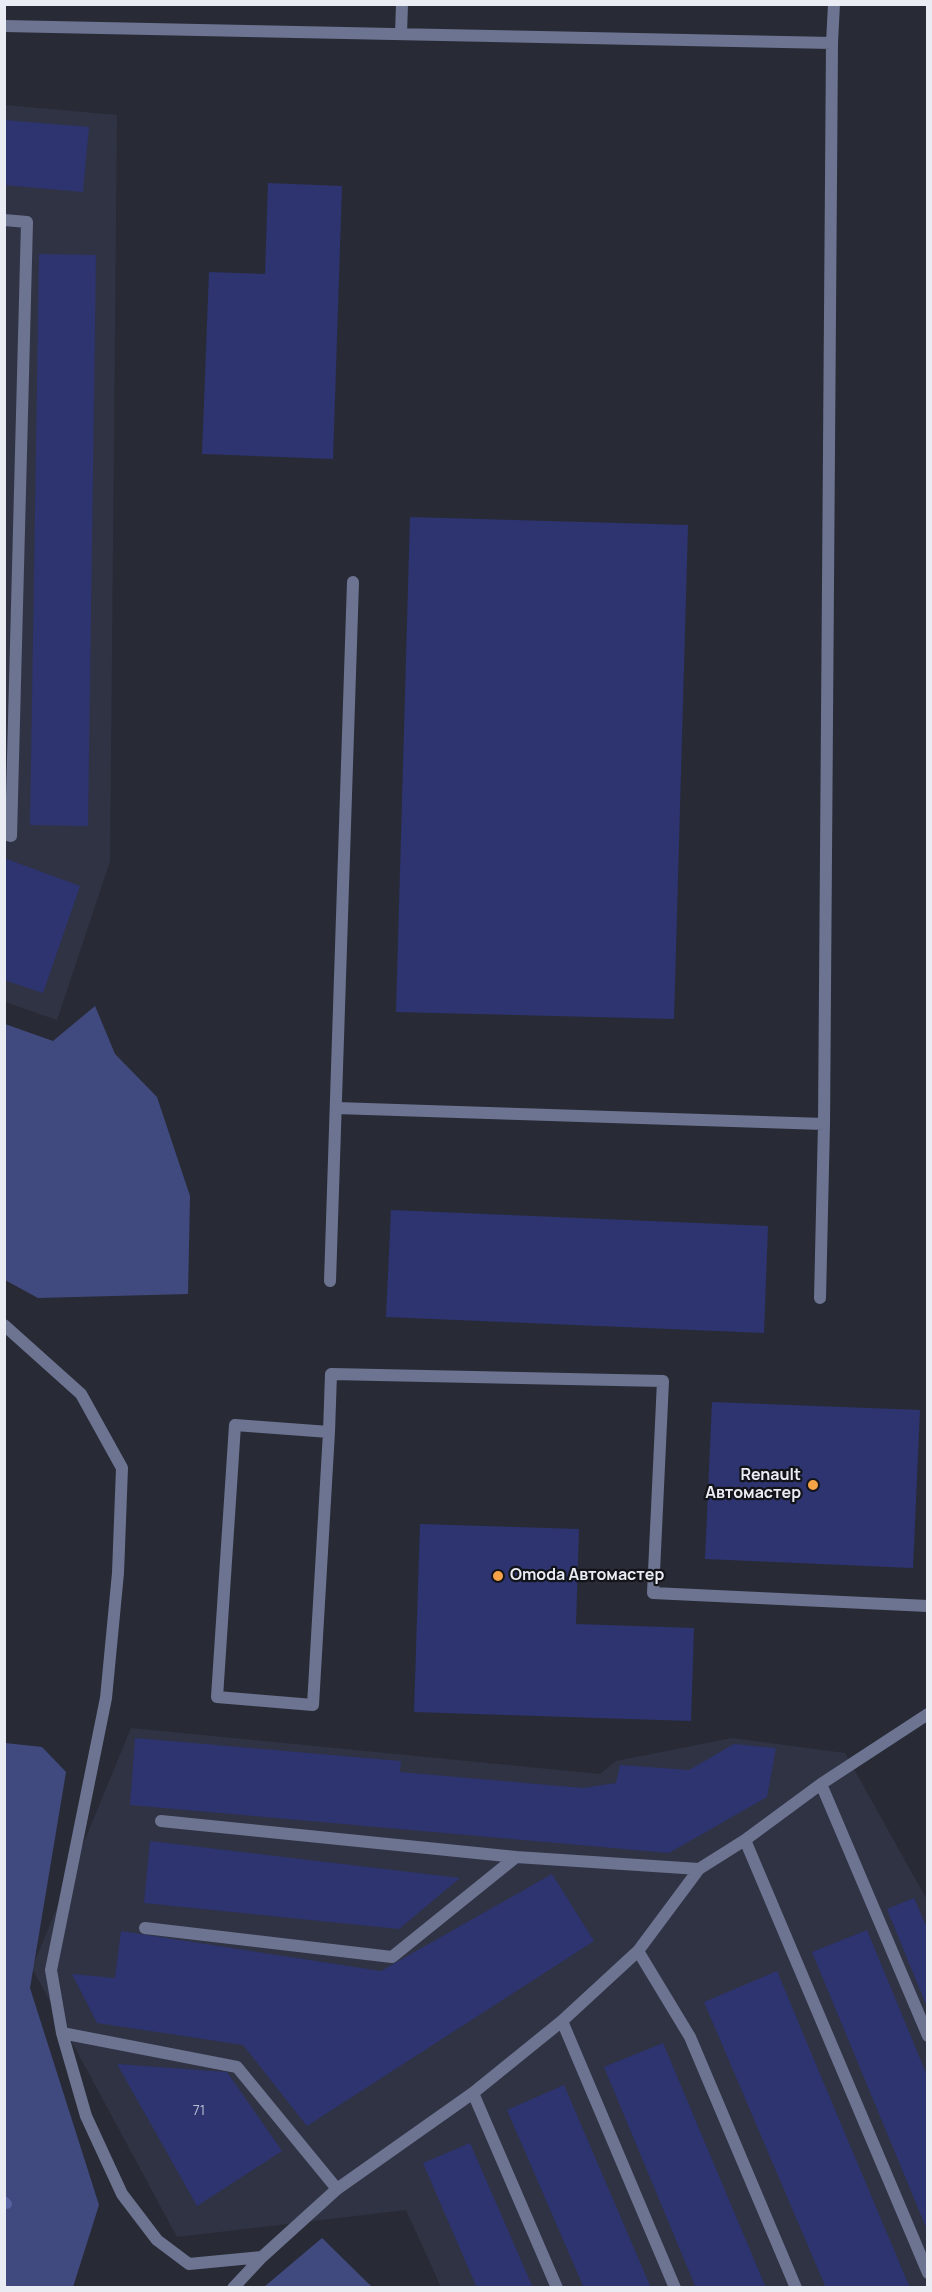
<!DOCTYPE html>
<html>
<head>
<meta charset="utf-8">
<style>
  body { margin:0 }
  #map { position:relative; width:932px; height:2292px; overflow:hidden; background:#282b36; font-family:Manrope,sans-serif }
  canvas { display:block }
  .frame { position:absolute; inset:0; border:6px solid #eaecf4; pointer-events:none }
</style>
</head>
<body>
<div id="map">
<canvas width="932" height="2292"></canvas>
<div class="frame"></div>
</div>
<script>
const ctx = document.querySelector('canvas').getContext('2d');
ctx.lineJoin = 'round';
function fillPath(path, color) {
  ctx.fillStyle = color;
  ctx.fill(path, 'evenodd');
}
function strokePath(path, color, width, dash) {
  ctx.strokeStyle = color;
  ctx.lineWidth = width;
  ctx.lineCap = dash ? 'butt' : 'round';
  ctx.setLineDash(dash || []);
  ctx.stroke(path);
}
function label(font, color, halo, rows, align = 'center') {
  ctx.font = font + ' Manrope,sans-serif';
  ctx.lineWidth = 4.5;
  ctx.setLineDash([]);
  ctx.textBaseline = 'middle';
  ctx.strokeStyle = halo;
  ctx.fillStyle = color;
  for (const [text, x, y, turn = 0] of rows) {
    ctx.save();
    ctx.translate(x, y);
    ctx.rotate((+turn || 0) * Math.PI / 180);
    ctx.textAlign = isNaN(turn) ? turn : align;
    if (halo) ctx.strokeText(text, 0, 0);
    ctx.fillText(text, 0, 0);
    ctx.restore();
  }
}
fillPath(new Path2D(`
  M5,105L117,115L110,861L57,1020L5,1002Z
  M131,1728L600,1774L616,1761L732,1738L845,1753L927,1900V2287H441L406,2210L177,2237L32,1968Z`), '#303344');
fillPath(new Path2D(`
  M95,1006L115,1054L157,1097L190,1196L188,1294L38,1298L5,1280V1024L53,1041Z
  M5,1743L42,1747L66,1772L30,1988L99,2205L73,2287H5Z
  M322,2238L372,2287H264Z`), '#414a7f');
strokePath(new Path2D(`
  M4,2201L7,2204`), '#5661a1', 10);
fillPath(new Path2D(`
  M4,120L89,127L83,192L4,185Z
  M268,183L342,186L333,459L202,454L209,272L265,274Z
  M39,254L96,255L88,826L30,825Z
  M410,517L688,525L674,1019L396,1012Z
  M4,858L80,886L43,993L4,980Z
  M391,1210L768,1226L764,1333L386,1317Z
  M712,1402L920,1410L913,1568L705,1559Z
  M420,1524L579,1529L576,1624L694,1628L691,1721L414,1712Z
  M135,1738L401,1761L400,1772L583,1788L616,1783L620,1765L689,1770L734,1744L776,1748L767,1797L669,1853L130,1805Z
  M150,1841L460,1878L399,1929L144,1903Z
  M552,1874L594,1941L307,2126L243,2045L97,2023L72,1974L115,1978L121,1931L381,1971Z
  M914,1898L928,1930L927,2007L887,1909Z
  M867,1930L928,2078V2232L812,1952Z
  M777,1971L817,2067L910,2288H826L704,2002Z
  M663,2043L766,2288H696L604,2067Z
  M117,2064L227,2072L282,2151L197,2206Z
  M564,2085L651,2288H584L507,2110Z
  M470,2143L533,2288H477L423,2163Z`), '#2d346f');
strokePath(new Path2D(`
  M4,26L832,43L834,4
  M401,34L402,4
  M4,220L27,222L11,836L4,834
  M336,1108L824,1124
  M330,1281L353,582
  M820,1298L824,1124L832,43
  M4,1325L81,1394L122,1468L118,1573L106,1698L51,1970L62,2033L86,2116L122,2194L157,2240L189,2264L262,2257
  M329,1432L235,1425L217,1697L313,1705L329,1432L331,1374L663,1381L653,1593L928,1606
  M821,1784L928,2036
  M161,1821L516,1857L699,1869
  M745,1840L928,2273
  M145,1928L392,1957L516,1857
  M638,1951L690,2037L796,2288
  M562,2021L675,2288
  M62,2033L237,2067L337,2189
  M473,2093L557,2288
  M233,2288L262,2257L337,2189L473,2093L562,2021L638,1951L699,1869L745,1840L821,1784L928,1714`), '#6d7491', 12);
for (const [x, y, r, color] of [
  [813,1485,6,"#f6a247"],
  [498,1576,6,"#f6a247"]
]) {
  const dot = new Path2D();
  dot.arc(x, y, r, 0, 2 * Math.PI);
  ctx.fillStyle = color;
  ctx.fill(dot);
  strokePath(dot, '#121419', 2);
}
label('14px', '#bbbed3', null, [
  ["71",199,2111]
]);
label('bold 16px', '#eaecf4', '#121419', [
  ["Renault",801,1476],
  ["Автомастер",801,1494],
  ["Omoda Автомастер",510,1576,"left"]
], 'right');
</script>
</body>
</html>
